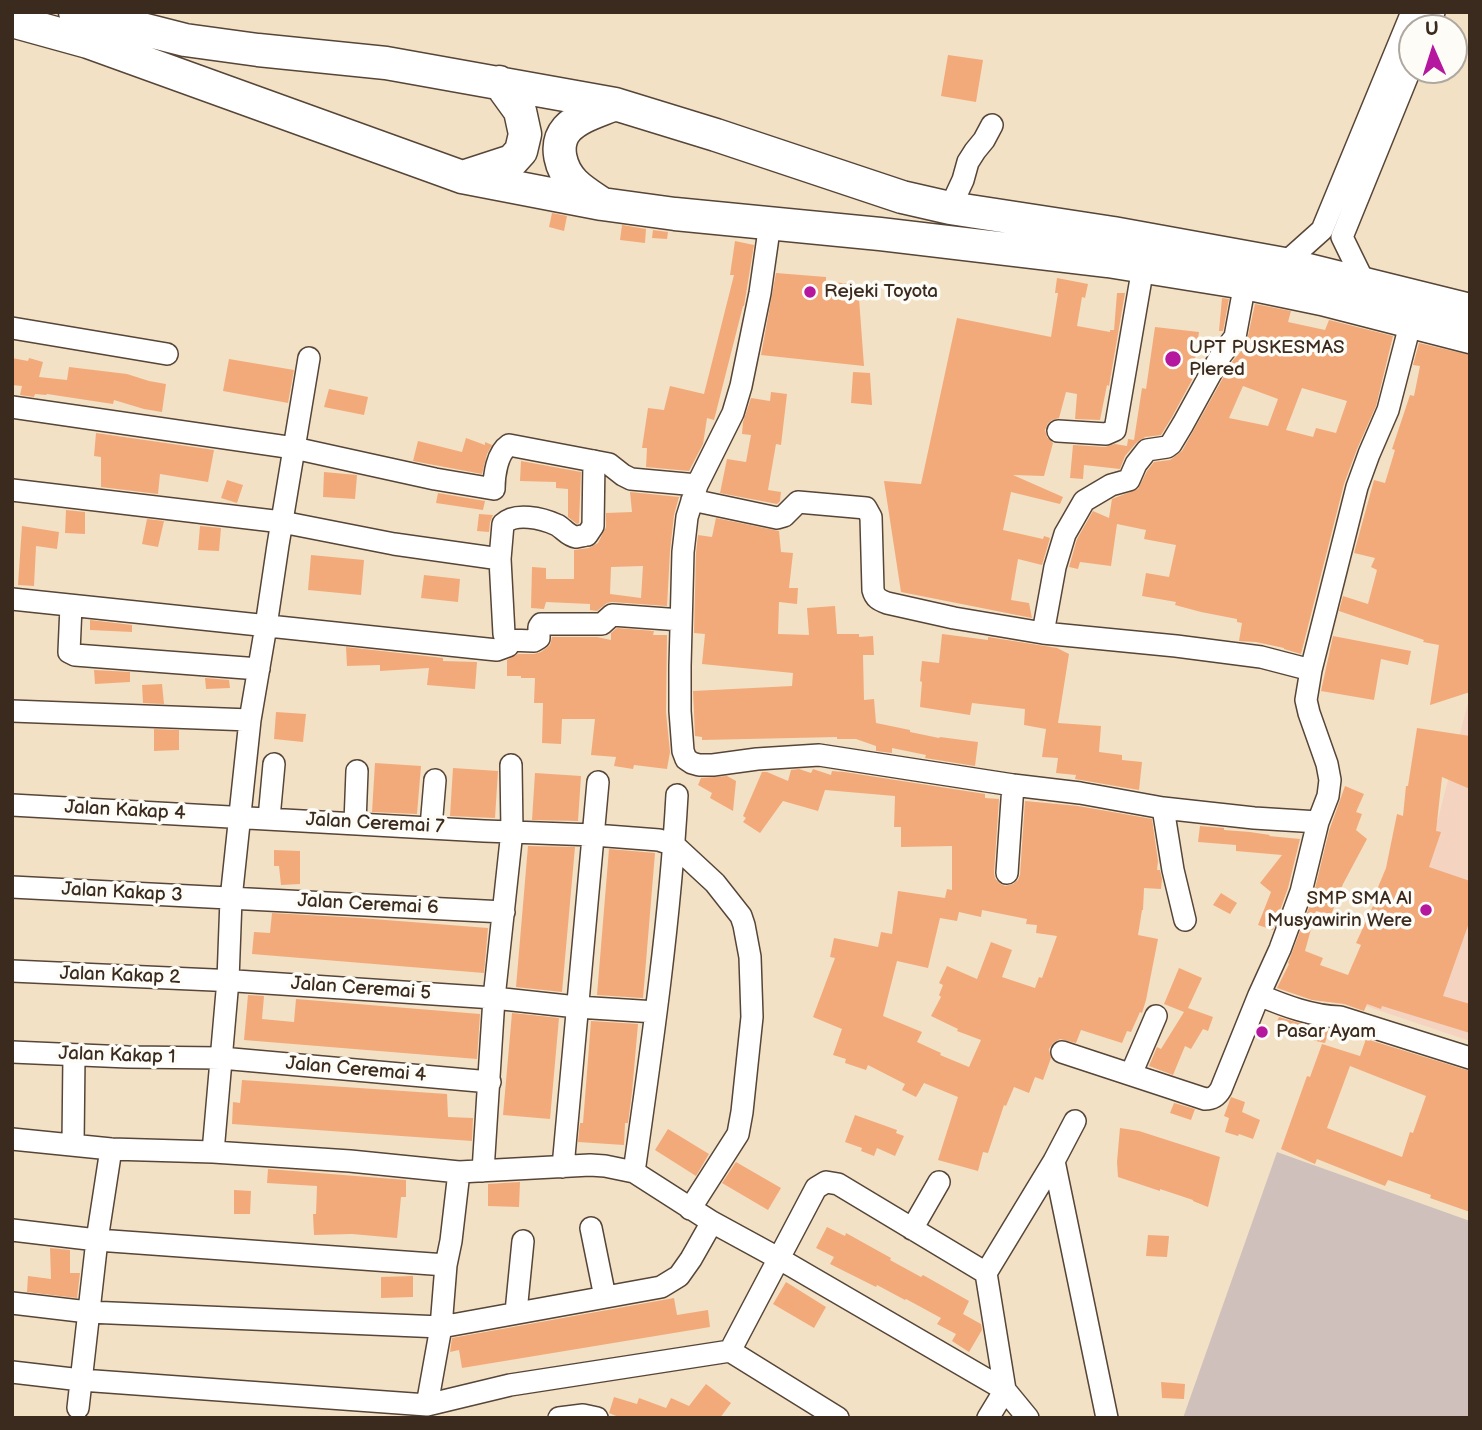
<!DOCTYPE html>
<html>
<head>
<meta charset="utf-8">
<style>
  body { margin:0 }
  #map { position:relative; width:1482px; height:1430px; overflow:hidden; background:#f3e1c6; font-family:"Balsamiq Sans",sans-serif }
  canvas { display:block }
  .frame { position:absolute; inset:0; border:14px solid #3b2a1e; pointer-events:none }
  .north { position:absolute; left:1398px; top:14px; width:70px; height:70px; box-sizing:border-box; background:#fdfcf7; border:2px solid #afa8a0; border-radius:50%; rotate:357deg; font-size:19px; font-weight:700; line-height:28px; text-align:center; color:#3b2a1e }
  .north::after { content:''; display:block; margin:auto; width:24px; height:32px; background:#b5179e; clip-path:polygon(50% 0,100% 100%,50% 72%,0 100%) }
</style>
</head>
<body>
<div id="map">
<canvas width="1482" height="1430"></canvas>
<div class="frame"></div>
<div class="north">U</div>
</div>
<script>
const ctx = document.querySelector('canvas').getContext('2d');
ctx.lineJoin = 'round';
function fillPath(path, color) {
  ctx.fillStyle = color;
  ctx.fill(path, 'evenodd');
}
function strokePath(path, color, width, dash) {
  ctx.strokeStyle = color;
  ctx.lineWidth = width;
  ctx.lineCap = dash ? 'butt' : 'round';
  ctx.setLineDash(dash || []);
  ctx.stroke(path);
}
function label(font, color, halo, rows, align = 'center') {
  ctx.font = font + ' "Balsamiq Sans",sans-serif';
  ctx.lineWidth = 7;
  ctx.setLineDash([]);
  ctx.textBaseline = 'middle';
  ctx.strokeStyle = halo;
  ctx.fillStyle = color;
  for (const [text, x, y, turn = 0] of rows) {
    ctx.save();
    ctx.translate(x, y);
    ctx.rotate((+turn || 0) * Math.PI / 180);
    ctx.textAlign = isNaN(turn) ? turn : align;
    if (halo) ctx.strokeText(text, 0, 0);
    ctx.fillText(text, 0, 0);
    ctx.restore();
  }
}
fillPath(new Path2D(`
  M1470,695V1041L1351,1001L1438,819Z`), '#f4d3c0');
fillPath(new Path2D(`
  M1277,1152L1470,1221V1418H1183Z`), '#d0c0bc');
fillPath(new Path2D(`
  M948,55L983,60L976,102L941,96Z
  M552,213L567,216L564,231L549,227Z
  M622,225L646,229L645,243L620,240Z
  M653,230L668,232L667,239L652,238Z
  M735,241L754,245L744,306H743L714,420L707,418L703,444L689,471L646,467L647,448H642L648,408L664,410L670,386L704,394L734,275H730Z
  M776,273L826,277V281L858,285L864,366L761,355Z
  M1057,278L1088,284L1085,298L1082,297L1077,326L1110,332V330H1114L1117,293H1125L1109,386L1107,385L1100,420L1075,419L1077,394L1066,392L1059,418L1052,420L1048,423L1045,430L1047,437L1053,443L1044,476L1013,475L1063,497L1060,504L1011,492L1003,530L1043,539L1044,536L1050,538L1042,565L1018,559L1011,600L1029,603L1032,618L901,592L884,481L921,484L957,318L1051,337L1058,293H1055Z
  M1222,298L1229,299L1223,331H1219Z
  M1255,304L1291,311L1288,322L1325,330L1329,320L1393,336L1376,406L1357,449L1344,484L1301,654L1284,649V648L1256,642L1239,641L1242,623L1237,622V619L1201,612L1175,605L1176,602L1142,596L1146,573L1169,577L1176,545L1144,539L1146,530L1117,524L1111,566L1080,562L1078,569L1069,567L1077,539L1093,511L1109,518L1112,499L1138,489L1147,471L1154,462L1170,460L1182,451L1232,362L1246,345ZM1243,386L1278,399L1268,426L1229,418ZM1302,388L1347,401L1336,433L1316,428L1313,437L1286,430Z
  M1155,327L1199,332L1192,380L1172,417L1161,435L1145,437L1137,442L1125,456L1120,469L1084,465L1083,479L1070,478L1073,445L1105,447L1115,444L1127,446L1128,439L1134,440L1142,388L1146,389Z
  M1419,343L1470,355V692L1430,705L1439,645L1423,642L1424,640L1339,611L1343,596L1368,604L1377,570L1371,567L1375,558L1354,553L1374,480L1385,483L1395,450L1392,449L1410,395L1414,396L1420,366L1413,365Z
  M12,358L28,361L29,358L43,362L39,377L67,380L69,367L127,374L149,381L166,384L162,412L144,409L114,400L113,404L47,394L46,395L35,394L34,397L20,395L22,386L12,385Z
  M229,359L294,370L288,403L223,391Z
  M853,372L870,373L872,405L851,403Z
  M329,389L368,397L364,415L324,407Z
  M771,392L787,394L781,445L776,444L768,490L781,492L780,501L777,504L720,493L727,459L746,462L751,435L742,434L743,422L751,398L770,401Z
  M96,433L214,450L208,482L160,474L158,494L101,487V457L94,456Z
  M466,438L485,445V442L492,445L487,454L482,474L413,461L418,441L462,452Z
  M521,461L581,472L579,523L577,524L568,517V489L556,488V482L520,481Z
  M324,472L357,475L355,499L323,497Z
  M227,480L243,485L237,503L221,498Z
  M630,492L679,497L674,515L670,551L667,606L612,602L607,603L597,611L590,610V604L546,602L544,609L531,608L532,567L546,568V579H574V550L589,548L598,543L606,527V513L632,512ZM643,566L641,598L610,594L611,567Z
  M438,493L485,501L483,510L436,503Z
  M66,510L85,512V534L65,533Z
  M479,514L493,515L490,522L489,532L477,531Z
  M716,518L779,531L781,552L793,553L789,588H798L797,604L779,602L778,634L809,635L807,608L835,606L837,634H859V637L873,636L874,655H863L864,700L874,699L876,723L910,730V732L939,738L940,737L978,742L975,766L925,758L926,755L892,748V753L876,751V746L856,739H837V737L702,740V737L695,736L693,691L792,686L793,673L702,664L705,634L694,633L696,553L698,535L712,537Z
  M147,519L164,521L158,547L142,544Z
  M22,526L59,532L57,549L36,546L34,586L18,585Z
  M200,526L221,528L219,551L198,550Z
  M311,555L364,560L361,595L308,590Z
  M424,575L460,579L458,602L421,598Z
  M90,620L132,625V632L90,630Z
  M617,628L654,631L653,635H667L666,712L670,752L667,769L634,765L633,769L614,766L616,757L591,755L595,719H562L561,744L542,743L543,703H534L535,678H521V676H507V660L518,654H534L541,652L550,645L552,637H597L611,640V633Z
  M942,634L988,640V637L1057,648L1069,654L1058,723L1101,726L1099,752L1122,755V760L1142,762L1139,790L1075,779L1076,775L1056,773L1058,758L1042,757L1046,729L1024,725L1025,709L972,703L970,715L920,707L922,682L920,681L922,661L939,663Z
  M1333,636L1411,651L1408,665L1381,659L1374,700L1321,691Z
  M346,647L443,658V661L477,662L475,689L427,685L429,668L380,671V665L347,666Z
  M94,670L130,672V682L95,684Z
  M205,678L229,680L230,688L206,689Z
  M162,684L164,704L143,703L142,685Z
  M276,712L306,714L303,742L274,739Z
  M1417,728L1470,736V789L1442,777L1436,831L1441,832L1429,867L1470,881V920L1443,996L1470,1004V1033L1382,1006L1381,1009L1367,1004L1364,1011L1344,1004L1312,1000L1277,988L1289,964L1288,963L1313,897L1329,831L1345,786L1364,794L1356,812L1362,814L1356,830L1367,839L1343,884L1331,915L1316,911L1305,951L1323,958L1320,965L1348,975L1361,945L1356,943L1379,893L1376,892L1386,868L1397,814L1403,816L1406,786H1408Z
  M154,729L179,730V750L154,751Z
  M375,763L421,766L417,814L372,812Z
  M453,768L498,771L495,818L450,816Z
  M799,769L811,773L813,769L831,775L832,771L844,772L985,794V798L999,799L994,873L995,878L999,883L1005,886L1013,884L1018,880L1020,875L1025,801L1078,806L1152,819L1158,861L1157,870H1160L1162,879L1161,889L1144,888L1143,910H1142L1138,935L1158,939L1146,1000L1142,1013L1140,1012L1131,1032L1127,1031L1122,1043L1081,1030L1076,1043L1060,1039L1053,1043L1049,1049L1051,1058L1043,1080L1035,1077L1029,1093L1014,1087L1006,1106L1004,1105L988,1153L983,1152L978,1171L938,1160L958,1097L924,1083L916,1097L902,1090L905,1084L868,1065L866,1070L845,1063L846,1059L833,1055L842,1029L813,1017L835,958L830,957L834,938L878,947L881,932L892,934L898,891L945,898L947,889L952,890V846L901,847V827H894L895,796L825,790L818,811L783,801L760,833L743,822L746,818L743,816L762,772H767L788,781L791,770ZM982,910L1027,919L1026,924L1037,925L1036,933L1057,936L1042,978L1039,977L1035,988L1002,977L1012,950L991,942L977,979L947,966L939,983L943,985L939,995L941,997L931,1016L958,1029L957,1031L981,1040L969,1067L940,1055L941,1053L917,1042L922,1032L883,1016L897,961L928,968L940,918L957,921L959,912L981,917Z
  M535,773L581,776L578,821L532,820Z
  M727,776L736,781L733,811L710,798L712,793L698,785L701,778Z
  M1200,826L1224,828V830L1250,832L1270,835L1269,836L1300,839L1288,888L1273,930L1258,925L1271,892L1260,883L1282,855L1236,851V845L1198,842Z
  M528,846L575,847L562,992L516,987Z
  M609,849L655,853L643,998L597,995Z
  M274,850L300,851V884L281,885L279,866H274Z
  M1221,893L1237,903L1230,914L1213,905Z
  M272,913L360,918L488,928L484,973L252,954L254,932L270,933Z
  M1179,968L1202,978L1188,1008L1213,1017L1208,1031L1203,1029L1191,1049L1185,1046L1173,1075L1149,1066L1157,1047L1161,1049L1184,1012L1164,1004Z
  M248,995L264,996L262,1019L294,1022L296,999L480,1014L477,1059L244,1040Z
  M512,1013L559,1018L550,1119L503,1115Z
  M1279,1017L1306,1025L1329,1029L1325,1043L1298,1037L1274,1028Z
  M591,1021L638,1024L632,1092L628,1123H625L624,1145L578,1142L580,1123H583Z
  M1366,1039L1470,1071V1212L1430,1198L1431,1195L1388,1180L1385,1186L1317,1159L1315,1164L1281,1149L1307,1076L1310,1077L1322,1044L1360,1056ZM1350,1066L1426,1096L1413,1133L1410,1132L1402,1157L1327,1128Z
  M242,1080L447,1094L448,1117L473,1118L472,1141L232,1124L233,1102L240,1103Z
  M1231,1097L1245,1102L1242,1112L1260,1120L1253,1139L1239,1134L1238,1136L1225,1132L1229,1118L1224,1116Z
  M1174,1103L1195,1109L1191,1120L1170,1113Z
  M855,1115L897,1130L896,1133L904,1136L895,1156L877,1148L874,1156L861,1151L862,1148L845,1142Z
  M1120,1128L1139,1131L1220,1157L1208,1207L1193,1201V1200L1160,1189V1191L1118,1177L1117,1162Z
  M668,1129L709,1154L696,1176L655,1150Z
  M736,1162L781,1188L768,1210L722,1183Z
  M268,1169L406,1180V1197H401L397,1238L352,1234L314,1235L313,1214H316L317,1186L267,1183Z
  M520,1182L519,1207L488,1206V1184Z
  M234,1190L251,1191L250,1214H234Z
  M827,1227L845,1236L846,1233L891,1258L890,1260L921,1277L923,1275L969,1301L963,1314L981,1324L982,1330L969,1352L952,1341L956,1334L937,1324L941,1318L906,1299L905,1300L877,1285L876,1287L830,1264L834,1257L816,1248Z
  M1148,1235L1169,1236L1167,1257L1146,1256Z
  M50,1248L70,1250V1273H80L77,1298L27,1292L28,1276L51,1279Z
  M413,1276V1297L381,1298V1277Z
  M786,1282L826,1307L814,1328L773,1304Z
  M674,1298L677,1315L708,1310L710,1327L462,1368L459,1350L450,1352L452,1338Z
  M1161,1382L1185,1384L1184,1399L1162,1398Z
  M706,1384L731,1403L720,1418H621L609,1413L614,1397L637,1404L639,1398L666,1408L671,1398L689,1406Z`), '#f2aa7a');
const minor = new Path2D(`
  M1428,28L1434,12
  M950,208L963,180L968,162L975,151L984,140L992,125
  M770,223L760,293L741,386L733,413L697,485L687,517L683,552L680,666V711L683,751L686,759L692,763L699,765H713L757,759L819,755L1013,785L1080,793L1163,808L1254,818L1318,822
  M1284,264L1322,230L1412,12
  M1365,284L1342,237L1412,65
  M12,328L167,354
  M12,407L294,448L435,479L494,489C494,475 497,453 509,445L609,464L623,475L631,479L697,485
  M1058,431L1106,434L1115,430L1143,267
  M12,490L282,522L394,544L500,559L504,634L507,640L534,641L539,638V627L541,624H602L612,615L681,620
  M692,500L777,518L784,516L798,502L866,508L871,517L873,590C875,598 879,600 887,603L954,618L1043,633L1176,646L1261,657L1311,670
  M500,559L503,524C515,512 542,518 557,525C563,528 568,536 576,537C577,537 586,535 587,535L593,526L594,461
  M12,599L487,649L497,650L508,646L511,640
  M71,606L69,652L75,655L259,669
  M1043,633L1055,567L1065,534L1084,501L1111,485L1129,480L1136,464L1147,450L1167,447L1171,444L1183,424L1221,355L1235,337L1245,283
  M12,711L250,720
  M12,805L484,831L594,835L659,840L674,845L715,883L741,916L744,925L750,957L752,1017L742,1112L738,1134L690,1209
  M1163,808L1173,870L1185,920
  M269,818L274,764
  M355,823L357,771
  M431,827L435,780
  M1007,873L1013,785
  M12,887L504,912
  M12,971L236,981L494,998L577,1007L656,1012
  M1259,995C1285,1006 1312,1016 1340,1017L1470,1058
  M12,1052L128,1057L221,1058L490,1082
  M1062,1052L1205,1099C1213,1099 1217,1096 1221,1089L1259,995L1280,949L1301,892L1318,822L1328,796L1330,780L1327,764L1309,713L1306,700L1311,670L1357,487L1369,454L1388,410L1411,321
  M1131,1074L1156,1016
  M12,1139L111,1149L213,1152L350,1161L459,1172L590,1165L605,1166L634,1172L712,1222L778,1258L1005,1390L1028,1418
  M73,1145L74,1055
  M213,1152L228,980L231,899L250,720L266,626L278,545L309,358
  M1054,1161L1107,1418
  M563,1167L598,782
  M483,1171L494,998L512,831L511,765
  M634,1172C652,1046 670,921 677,795
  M591,1228L605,1297
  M912,1229L939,1182
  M12,1230L97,1240L446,1265L451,1241L459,1172
  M12,1303L88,1312L441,1327L661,1287L679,1276L691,1259L712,1222
  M516,1312L523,1241
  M730,1351L816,1188L826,1182L838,1184L986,1273
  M12,1372L81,1380L427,1405L510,1385L730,1351L838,1418
  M427,1405L441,1327L446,1265
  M78,1408L97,1240L111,1149
  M559,1418L583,1415L597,1418
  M988,1418L1005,1390L986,1273L1054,1161L1075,1121`);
const highway = new Path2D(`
  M75,12L185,40L258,50L386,63L615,104L716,135L902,197L950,208L1113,233L1284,264L1470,310
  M12,21L88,42L462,177L602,204L675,214L880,234L1108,261L1245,283L1322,299L1470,337
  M466,176L512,161L521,151L525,134L520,111L499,82
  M601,203C592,197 582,191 574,183C561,170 553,145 567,129C579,116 599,111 615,104`);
strokePath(minor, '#574537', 24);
strokePath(highway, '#574537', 35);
strokePath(minor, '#fff', 21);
strokePath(highway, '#fff', 32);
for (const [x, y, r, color] of [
  [810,292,7,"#b5179e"],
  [1173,359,9,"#b5179e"],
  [1426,910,7,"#b5179e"],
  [1262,1032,7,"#b5179e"]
]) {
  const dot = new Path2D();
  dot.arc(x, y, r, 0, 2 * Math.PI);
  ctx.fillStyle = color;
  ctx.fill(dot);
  strokePath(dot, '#fdfcf7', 2.5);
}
label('19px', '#3b2a1e', '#fdfcf7', [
  ["Rejeki Toyota",824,292],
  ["UPT PUSKESMAS",1189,348],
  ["Plered",1189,370],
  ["SMP SMA Al",1412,899,"right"],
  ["Musyawirin Were",1412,921,"right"],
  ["Pasar Ayam",1276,1032]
], 'left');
label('19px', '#3b2a1e', '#fdfcf7', [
  ["Jalan Kakap 4",125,811,3],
  ["Jalan Ceremai 7",375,824,3],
  ["Jalan Kakap 3",122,893,3],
  ["Jalan Ceremai 6",368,905,3],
  ["Jalan Kakap 2",120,976,2],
  ["Jalan Ceremai 5",361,989,4],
  ["Jalan Kakap 1",117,1056,2],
  ["Jalan Ceremai 4",356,1070,5]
]);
</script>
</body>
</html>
